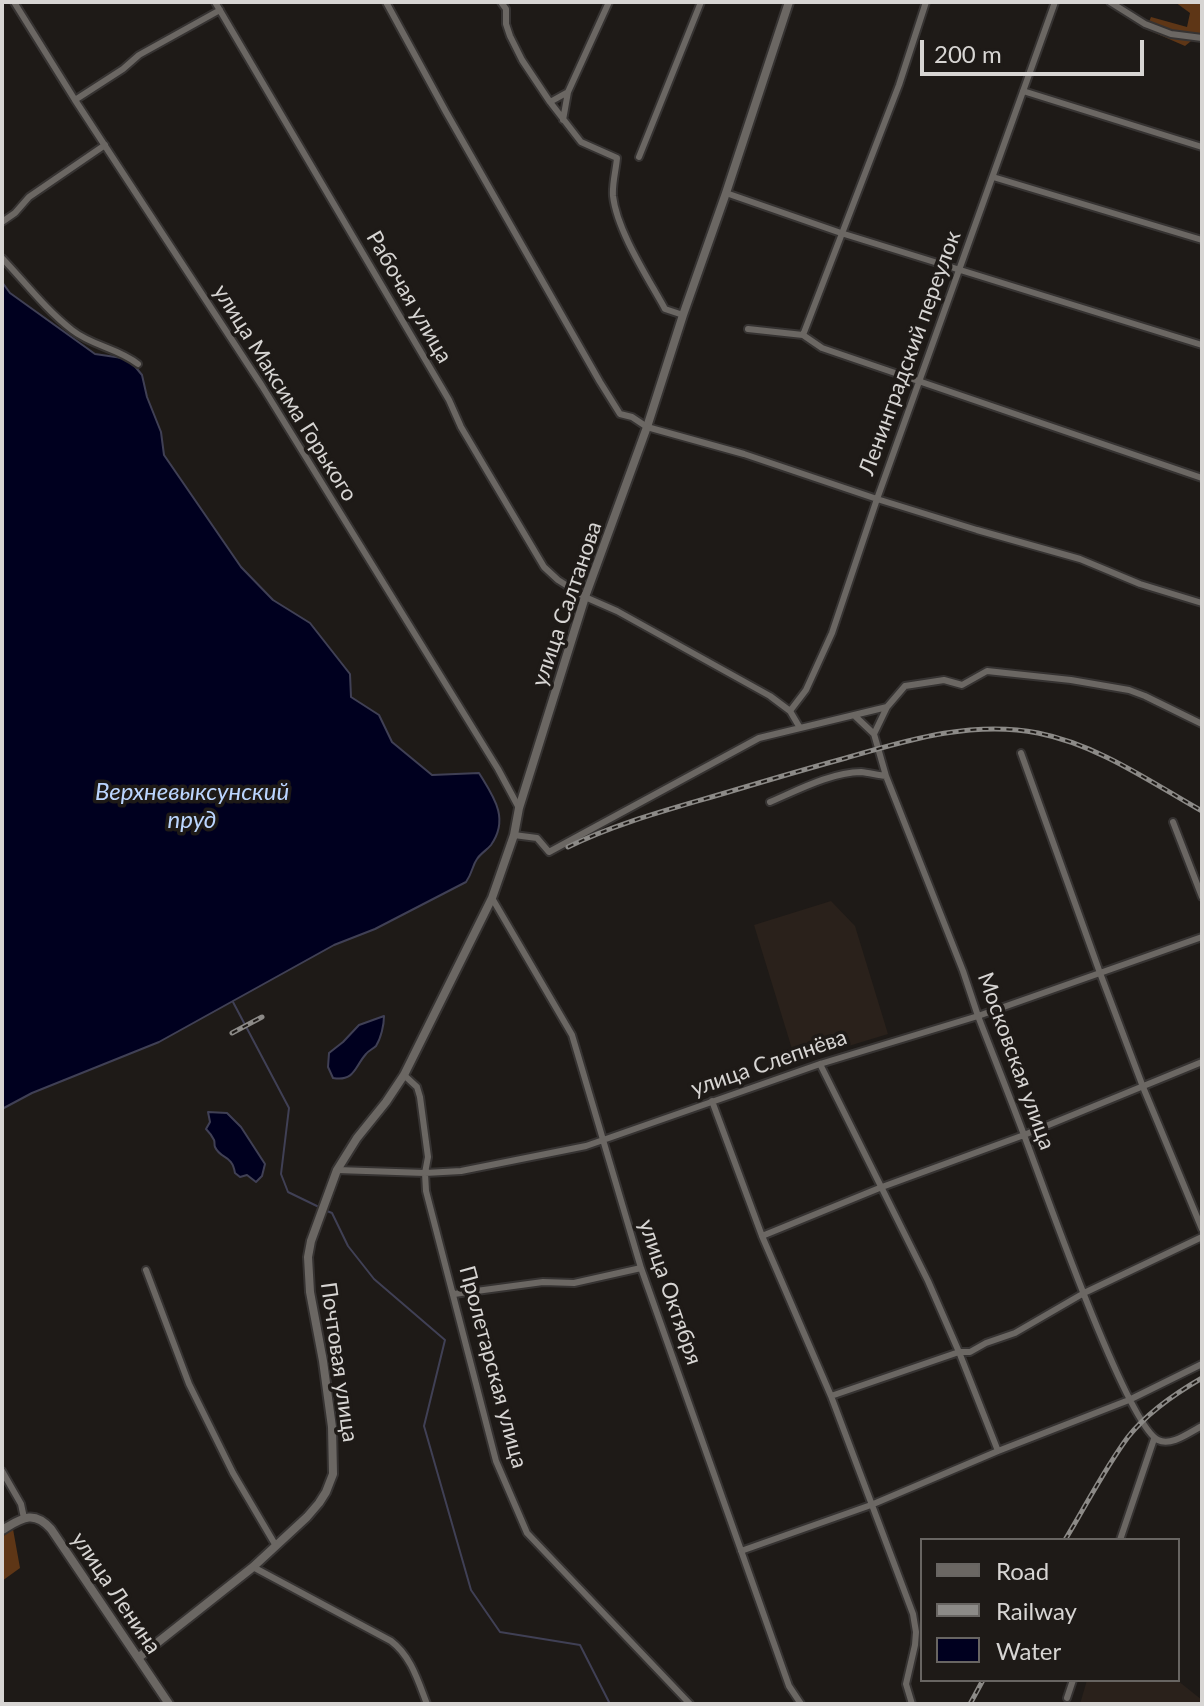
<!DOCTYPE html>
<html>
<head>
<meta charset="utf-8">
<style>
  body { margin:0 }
  #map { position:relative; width:1204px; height:1706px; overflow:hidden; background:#1e1a17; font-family:Lato,sans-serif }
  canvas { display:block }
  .frame { position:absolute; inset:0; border:4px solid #d7d5d3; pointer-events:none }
  .legend { position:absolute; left:920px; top:1538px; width:260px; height:144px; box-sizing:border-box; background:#1e1a17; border:2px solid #686562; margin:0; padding:10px 14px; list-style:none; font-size:24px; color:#d7d5d3 }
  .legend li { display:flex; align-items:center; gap:16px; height:40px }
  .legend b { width:40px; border:2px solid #686562 }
  .scale { position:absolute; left:920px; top:40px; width:224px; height:36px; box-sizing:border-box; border:4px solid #d7d5d3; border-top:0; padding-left:10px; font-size:24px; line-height:28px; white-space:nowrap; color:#d7d5d3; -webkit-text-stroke:6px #1e1a17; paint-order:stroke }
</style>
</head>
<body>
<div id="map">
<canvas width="1204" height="1706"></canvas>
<div class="frame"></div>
<ul class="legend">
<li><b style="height:10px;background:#6b6763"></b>Road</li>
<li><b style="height:10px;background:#8c8a87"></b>Railway</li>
<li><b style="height:22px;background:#00001f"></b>Water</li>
</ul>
<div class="scale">200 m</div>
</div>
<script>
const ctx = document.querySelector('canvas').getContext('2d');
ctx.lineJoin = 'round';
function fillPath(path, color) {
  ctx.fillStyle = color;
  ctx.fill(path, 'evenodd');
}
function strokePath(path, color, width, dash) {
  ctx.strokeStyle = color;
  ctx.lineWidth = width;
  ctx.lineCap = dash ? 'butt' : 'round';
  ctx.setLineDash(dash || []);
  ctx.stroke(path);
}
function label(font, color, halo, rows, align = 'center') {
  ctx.font = font + ' Lato,sans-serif';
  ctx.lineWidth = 7;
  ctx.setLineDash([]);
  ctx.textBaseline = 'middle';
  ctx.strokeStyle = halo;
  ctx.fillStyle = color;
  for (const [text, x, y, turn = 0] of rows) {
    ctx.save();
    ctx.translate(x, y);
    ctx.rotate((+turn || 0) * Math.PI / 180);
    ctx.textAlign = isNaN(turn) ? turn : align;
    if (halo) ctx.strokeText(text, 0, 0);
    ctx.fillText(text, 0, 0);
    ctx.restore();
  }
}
fillPath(new Path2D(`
  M831,901L855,926L888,1034L796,1062L754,925Z
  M1087,1680H1177L1202,1700V1704H1080Z`), '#2a211b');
fillPath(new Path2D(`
  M1175,2H1202V34L1201,33L1185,46L1146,29L1151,17L1187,27L1190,13Z
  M13,1529L20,1568L2,1581V1537Z`), '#5e3616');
const water = new Path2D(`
  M2,282L10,293L95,354L129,359L142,375L147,397L161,432L164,455L241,567L273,600L310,623L350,674L351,697L379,715L392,742L432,775L479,773C493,796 510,818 491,845C487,850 481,853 477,859C472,866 473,872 466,882L375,929L334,945L159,1042L32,1093L2,1109Z
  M384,1016C384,1025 381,1038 376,1046C373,1049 368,1051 366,1054C355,1066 355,1082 333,1078L328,1067L329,1053L343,1042L359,1025Z
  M208,1112L227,1113L241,1127L265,1164L262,1176L256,1182L247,1175L240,1177L235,1173C232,1154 221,1160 215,1147C214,1145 215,1142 214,1140C212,1136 209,1132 206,1129L210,1122Z`);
fillPath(water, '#00001f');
strokePath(water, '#404055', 2);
strokePath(new Path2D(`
  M233,1002L289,1108L281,1174L288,1192L321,1208
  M327,1211L332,1213L348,1246L374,1279L445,1340L424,1426L471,1590L500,1632L580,1645L610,1704`), '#404055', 2);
const street = new Path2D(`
  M14,2L75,100L262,386L498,769L519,808
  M215,2L449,400L461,427L544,567L558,580L585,597L617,611L770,696L790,711L800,728
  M386,2L446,112L600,382L620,414L632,417L647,427L744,454L877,499L977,530L1080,559L1140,584L1202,603
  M501,2L506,9V24L510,36L522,60L550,102L581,142L617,158C616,170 612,184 613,196C617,231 648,278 665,309L683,315
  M1110,2L1145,24L1171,34L1202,38
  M1023,91L1202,147
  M75,100L123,69L139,55L220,10
  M550,102L568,92
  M563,120L568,92L609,2
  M639,157L701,2
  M993,177L1202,240
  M726,193L841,233L1202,345
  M2,222L15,213L29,197L105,145
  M2,258C25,282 45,309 72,330C92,346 118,348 138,364
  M748,329L803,335L822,348L1202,478
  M803,335L899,85L926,2
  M790,711L806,690L832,633L877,499L1055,2
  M855,716L874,734L886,776L963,971L978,1016C993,1055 1009,1095 1024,1135C1042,1182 1126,1424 1158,1440C1171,1447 1190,1432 1202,1426
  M874,734L887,707
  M1021,753L1100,973L1143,1087L1202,1229
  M770,802C796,791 832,772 861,772C869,773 878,775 886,776
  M1173,822L1202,897
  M514,835L537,838L549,852L759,738L887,707L905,686L944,680L962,685L987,671L1071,680L1129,690L1145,696L1202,724
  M492,898L572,1035L641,1268L789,1686L801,1704
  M820,1064L928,1281L959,1352L998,1451
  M404,1075L417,1087L420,1097L428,1157L425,1173L426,1191L496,1461L527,1533L690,1704
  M712,1101L762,1236L831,1396L913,1614L916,1632L915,1645L906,1684L912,1704
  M337,1170L425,1173L461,1171L586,1146L820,1064L978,1016L1202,937
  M762,1236L882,1187L1024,1135L1202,1062
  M146,1270L189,1384L233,1473L276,1546
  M454,1294L543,1282L574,1283L641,1268
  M831,1396L959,1352H970L986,1343L1015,1333L1084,1293L1202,1237
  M2,1471L21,1504L24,1518
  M1120,1540L1154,1439
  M741,1551L871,1505L998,1451L1129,1400L1202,1364
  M253,1567L391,1641C411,1656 418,1681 427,1704
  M1067,1698L1073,1680`);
const secondary = new Path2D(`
  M2,1530C21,1519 33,1509 51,1529L169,1704
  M138,1658L253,1567L307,1517L319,1503L326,1492L333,1474L332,1427L323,1361L310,1292L308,1257L311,1241L337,1170L357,1138L386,1102L404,1075L492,898L514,835L519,808L585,597L647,427L683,315L726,193L789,2`);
strokePath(street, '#363332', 10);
strokePath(secondary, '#363332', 12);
strokePath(street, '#6b6763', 6);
strokePath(secondary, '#6b6763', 8);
const rail = new Path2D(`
  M568,847C621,821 679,807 735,790C772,779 809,768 846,758C908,740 973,720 1038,733C1098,745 1149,781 1202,811
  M232,1033L262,1017
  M1065,1540C1085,1507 1105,1468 1128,1437C1147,1413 1176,1393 1202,1378
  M970,1704L983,1680`);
strokePath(rail, '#8c8a87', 5);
strokePath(rail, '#1e1a17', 2, [6]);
label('22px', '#d7d5d3', '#1e1a17', [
  ["Рабочая улица",409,297,60],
  ["Ленинградский переулок",910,353,-70],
  ["улица Максима Горького",285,393,58],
  ["улица Салтанова",567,604,-71],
  ["Московская улица",1016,1061,70],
  ["улица Слепнёва",769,1063,-19],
  ["улица Октября",670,1292,71],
  ["Почтовая улица",339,1362,82],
  ["Пролетарская улица",493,1367,75],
  ["улица Ленина",116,1593,56]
]);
label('italic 24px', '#bbd5fe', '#1e1a17', [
  ["Верхневыксунский",192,792],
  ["пруд",192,820]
]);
</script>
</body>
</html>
